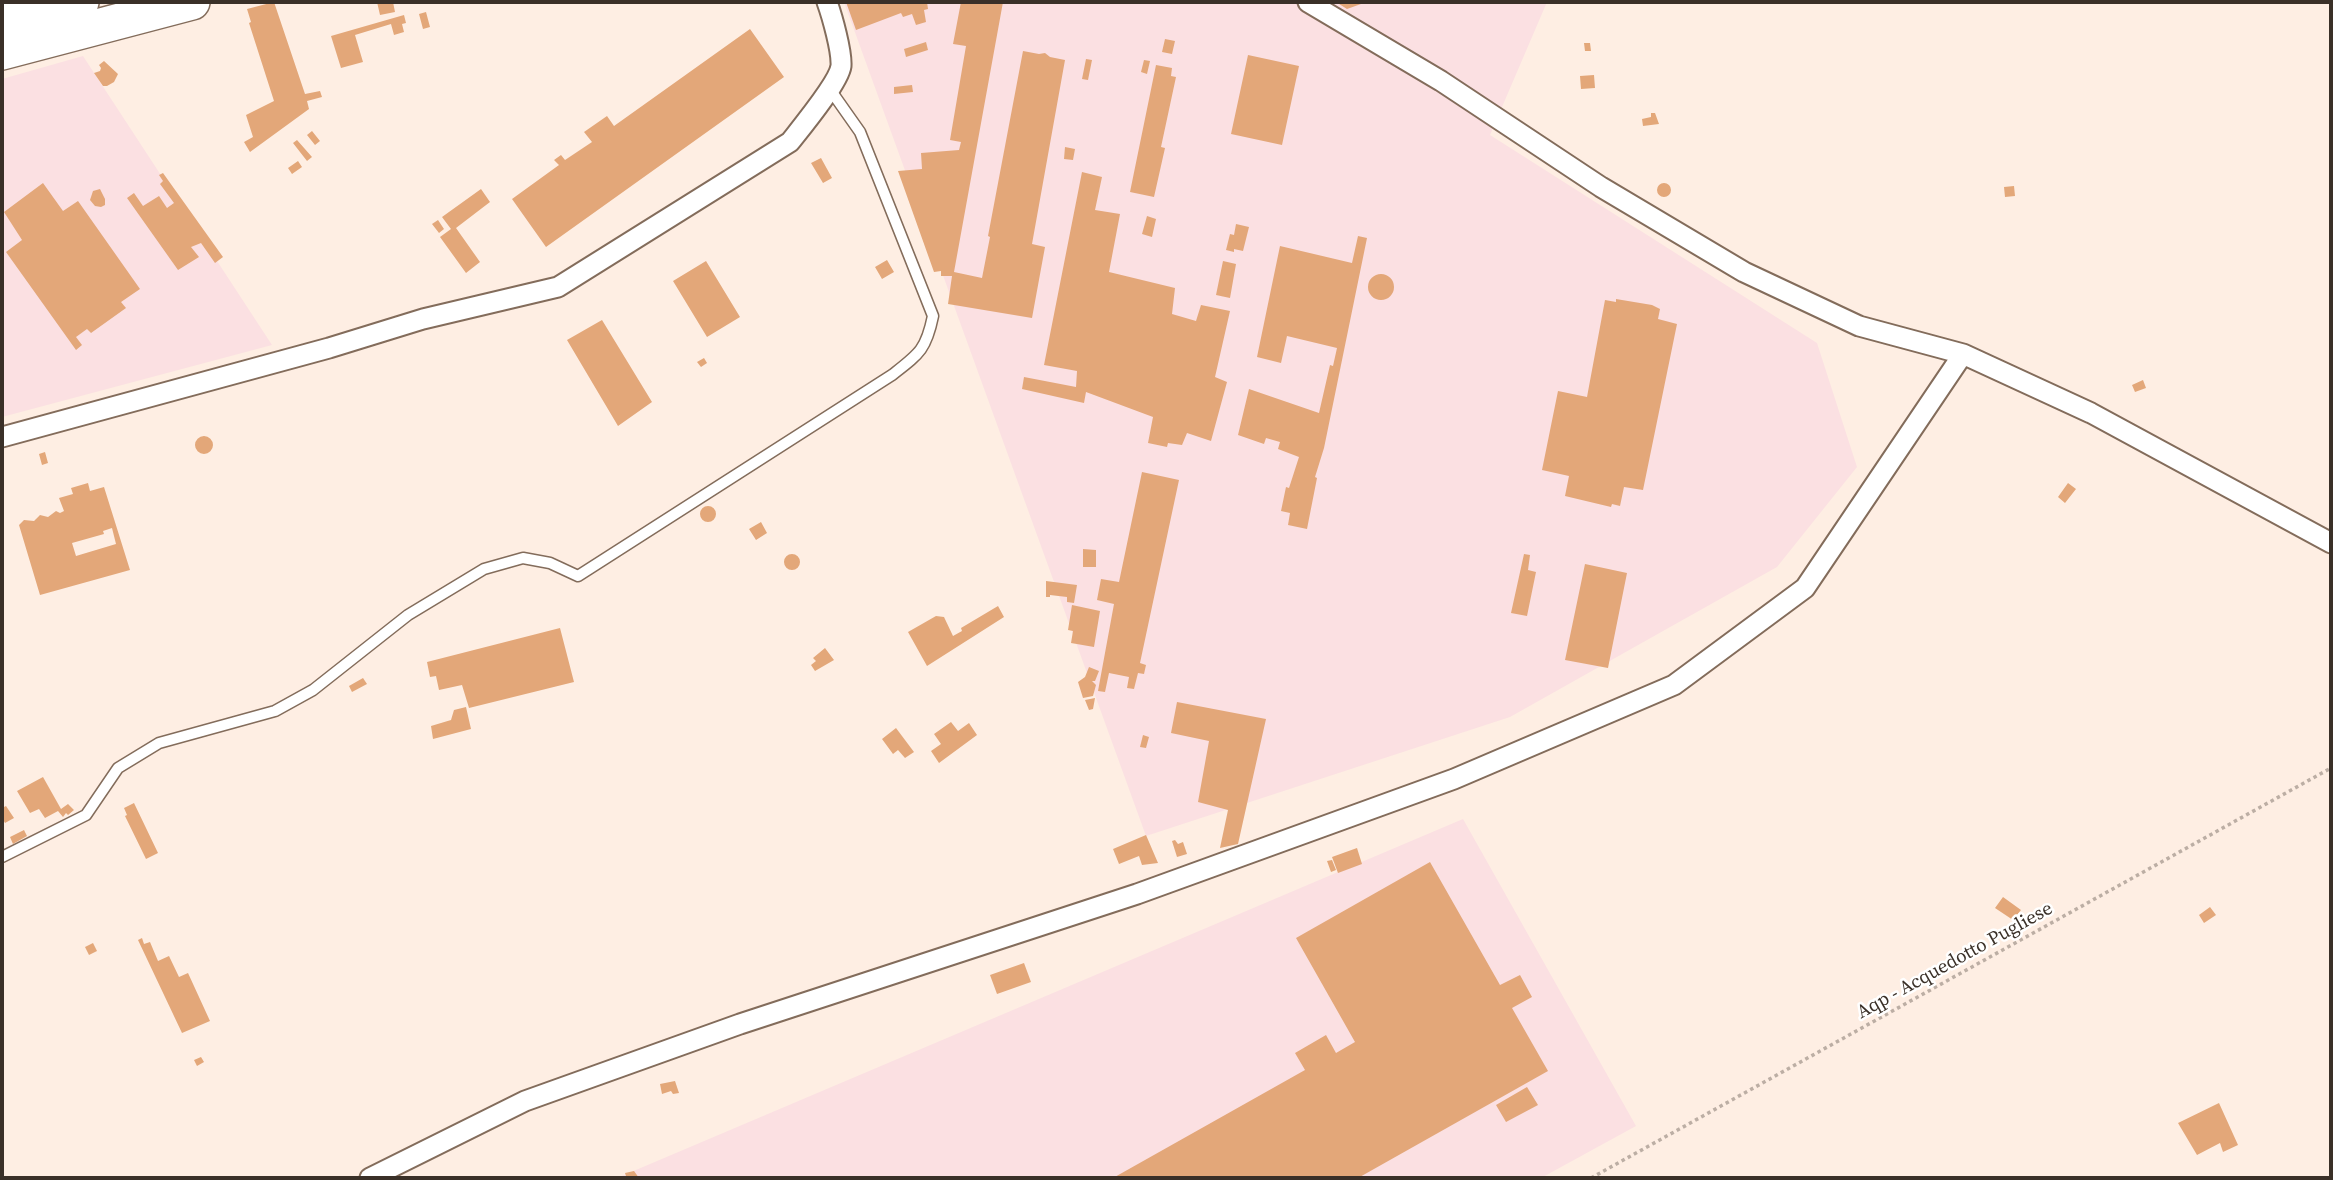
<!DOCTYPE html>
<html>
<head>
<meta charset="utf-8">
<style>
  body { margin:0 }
  #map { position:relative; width:2333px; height:1180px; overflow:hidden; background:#feeee3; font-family:"Source Serif 4",serif }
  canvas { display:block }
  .frame { position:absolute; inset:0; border:4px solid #3a3028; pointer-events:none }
</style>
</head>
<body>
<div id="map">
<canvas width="2333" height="1180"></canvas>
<div class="frame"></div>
</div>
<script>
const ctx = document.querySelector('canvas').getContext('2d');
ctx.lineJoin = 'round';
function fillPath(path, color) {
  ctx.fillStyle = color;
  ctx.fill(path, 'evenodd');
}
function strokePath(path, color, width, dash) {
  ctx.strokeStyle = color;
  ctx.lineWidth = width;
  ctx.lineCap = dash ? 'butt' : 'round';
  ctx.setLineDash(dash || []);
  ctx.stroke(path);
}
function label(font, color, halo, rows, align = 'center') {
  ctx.font = font + ' "Source Serif 4",serif';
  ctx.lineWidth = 5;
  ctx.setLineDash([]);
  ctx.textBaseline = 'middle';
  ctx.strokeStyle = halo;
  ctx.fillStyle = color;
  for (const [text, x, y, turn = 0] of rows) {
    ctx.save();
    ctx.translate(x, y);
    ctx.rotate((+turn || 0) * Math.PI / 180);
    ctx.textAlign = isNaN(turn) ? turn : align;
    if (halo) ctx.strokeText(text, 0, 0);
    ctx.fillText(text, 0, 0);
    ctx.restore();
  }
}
fillPath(new Path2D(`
  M844,2H1547L1490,135L1817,343L1857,467L1777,567L1510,717L1146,836Z
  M83,56L272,345L2,417V79Z
  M1463,819L1636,1126L1541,1178H617Z`), '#fbe0e2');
fillPath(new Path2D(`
  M274,2L305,94L320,91L322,97L307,101L309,109L250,152L244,142L253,137L246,115L274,101L249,23L251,22L247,9Z
  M377,2H393L395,12L380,15Z
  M846,2H927L928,9L924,10L926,22L916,25L912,14L903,17L901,13L856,30Z
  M961,2H1003L954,272L982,278L990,237L988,236L1023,51L1039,54L1045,53L1050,57L1065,60L1032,244L1045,247L1032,318L948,304L952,276H941V271L934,272L898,171L922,169L921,153L959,150L961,142L950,140L966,46L953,44Z
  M1336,2H1360L1361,4L1347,9Z
  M426,12L430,27L423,29L419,14Z
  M404,15L406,23L402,24L404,32L394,35L391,24L355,35L363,62L341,68L331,36Z
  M750,29L784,77L546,247L512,199L559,165L554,160L561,155L565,160L592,142L584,132L607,116L614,126Z
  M1165,39L1175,41L1172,54L1162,52Z
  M926,42L928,50L906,57L904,49Z
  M1584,43H1590L1591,51H1585Z
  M1248,55L1299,66L1282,145L1231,134Z
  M1086,59L1092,60L1088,80L1082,79Z
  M1144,60L1150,61L1147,74L1141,72Z
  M104,61L118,74L114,82L107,86H103L94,73L100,71L101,68L99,65Z
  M1156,65L1172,68L1171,76L1176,77L1161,147L1165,148L1154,197L1130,192Z
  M1594,75L1595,88L1581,89L1580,76Z
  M912,85L913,92L894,94V87Z
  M1651,113H1655L1659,124L1643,126L1642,119L1651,117Z
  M312,131L320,141L315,145L307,135Z
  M297,140L312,157L307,161L293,143Z
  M1065,147L1075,149L1073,160L1064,159Z
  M821,158L832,178L823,183L811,163Z
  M298,161L302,167L292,174L288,168Z
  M1082,172L1102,177L1095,210L1120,214L1109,272L1175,288L1172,314L1196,321L1201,305L1230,311L1215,377L1227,382L1211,441L1187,433L1182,445L1168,443L1167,447L1148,443L1153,417L1086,392L1084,403L1022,389L1024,377L1076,387L1077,371L1044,365Z
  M163,173L223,257L215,263L201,243L191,247L199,257L178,270L127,198L134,193L143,206L159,196L167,208L174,203L160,184L163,181L159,175Z
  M1657 190a7 7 0 1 1 14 0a7 7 0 1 1-14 0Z
  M43,183L63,211L78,201L140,289L121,302L126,308L91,333L87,329L76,337L82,345L76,350L6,252L22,240L4,212Z
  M2014,186L2015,196L2005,197L2004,187Z
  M100,189L105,199V205L101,207L95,206L90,200L93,191Z
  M481,189L490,202L456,228L480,262L466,273L440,237L451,229L442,217Z
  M1147,216L1156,219L1152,237L1142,234Z
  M438,220L444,229L439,233L432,224Z
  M1236,224L1249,227L1243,251L1234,249V252L1226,250L1230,234L1234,235Z
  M1358,236L1367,238L1324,448L1315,477L1317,478L1307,529L1288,525L1290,513L1281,511L1286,487L1289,488L1299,457L1278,449L1280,442L1266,438L1264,444L1238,435L1249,389L1319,413L1330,365L1333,366L1337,348L1287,336L1281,363L1257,357L1280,246L1352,263Z
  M887,260L894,272L882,279L875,267Z
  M706,261L740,317L707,337L673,281Z
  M1223,261L1236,264L1230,298L1216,295Z
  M1368 287a13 13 0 1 1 26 0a13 13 0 1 1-26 0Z
  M1616,299L1652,305L1660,309L1658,319L1677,324L1643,490L1624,487L1620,506L1612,504L1611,507L1565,496L1569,476L1542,470L1558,391L1587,397L1605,300L1616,302Z
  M602,320L652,402L618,426L567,340Z
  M704,358L707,363L701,367L697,362Z
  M2143,380L2146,388L2135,392L2132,385Z
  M195 445a9 9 0 1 1 18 0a9 9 0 1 1-18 0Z
  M45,452L48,463L42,465L39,454Z
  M1142,472L1179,480L1140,663L1146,665L1144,674L1138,673L1134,689L1127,688L1129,677L1109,673L1105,692L1098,691L1114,604L1097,600L1101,579L1119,582Z
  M88,483L90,491L104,487L130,570L40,595L19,525L24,520L34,521L40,515L48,517L56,511L60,513L64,511L59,498L73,494L71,488ZM112,528L116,544L76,556L72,543L104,534L103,531Z
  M2068,483L2076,489L2065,503L2058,497Z
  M700 514a8 8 0 1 1 16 0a8 8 0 1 1-16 0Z
  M761,522L767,533L756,540L749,529Z
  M1083,549L1096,550V567H1083Z
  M784 562a8 8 0 1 1 16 0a8 8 0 1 1-16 0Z
  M1524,554L1530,555L1528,570L1536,572L1527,616L1511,613Z
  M1585,564L1627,573L1608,668L1565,660Z
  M1046,581L1077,585L1074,603L1067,602V597L1050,595V597H1046Z
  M1072,605L1100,611L1094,647L1071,643L1073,631L1068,630Z
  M998,606L1004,617L927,666L908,632L936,616L944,617L953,636L962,631L961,628Z
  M560,628L574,682L469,708L462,685L439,690L436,676L430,677L427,662Z
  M825,648L834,660L815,671L811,665L816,661L813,658Z
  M1089,667L1099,671L1095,681H1092L1096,685L1093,696L1083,698L1078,682L1085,677Z
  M363,678L367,684L352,692L349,686Z
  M1095,698L1093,709L1089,710L1085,700Z
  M1177,702L1266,719L1238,844L1220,848L1228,810L1198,802L1209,741L1171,733Z
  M466,707L471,729L433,739L431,726L451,720L454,710Z
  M951,722L958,731L969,723L977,735L939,763L931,751L941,744L934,734Z
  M896,728L914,752L905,758L898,750L893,754L882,739Z
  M1143,735L1149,737L1146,748L1140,747Z
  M43,777L61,809L68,804L74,810L68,815L66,813L63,817L58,811L45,818L39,809L30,813L17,791Z
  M134,803L158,853L146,859L125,816L127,815L124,808Z
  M6,806L14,818L5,823L2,818V808Z
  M24,830L27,836L13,844L10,837Z
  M1146,835L1158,863L1142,865L1139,856L1119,864L1113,849Z
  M1175,840L1178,844L1183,842L1187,854L1177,857L1172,841Z
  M1357,848L1362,864L1338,873L1332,857Z
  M1332,860L1336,870L1331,872L1327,861Z
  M1430,862L1500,985L1520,975L1532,997L1512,1008L1548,1071L1358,1178H1113L1305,1070L1295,1053L1326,1035L1336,1053L1355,1042L1296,938Z
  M2003,897L2021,910L2013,920L1995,908Z
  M2210,907L2216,915L2204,923L2199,915Z
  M142,938L144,944L150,942L158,961L169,956L179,977L188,973L210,1021L182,1033L138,940Z
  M93,943L97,951L89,955L85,947Z
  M1024,963L1031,982L997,994L990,975Z
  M201,1057L204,1062L197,1066L194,1060Z
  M675,1081L679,1093L673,1094L671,1091L662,1094L660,1084Z
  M1527,1087L1538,1105L1506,1122L1496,1105Z
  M2219,1103L2238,1145L2223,1152L2220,1143L2197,1155L2178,1123Z
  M634,1171L639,1178H623L626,1176L625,1173Z`), '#e3a779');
const lane = new Path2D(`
  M2,857L86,815L118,768L159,743L275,711L313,690L408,615L484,569L523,558L550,563L578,576L892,375C919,354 926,350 933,316L860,132L829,88`);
const street = new Path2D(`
  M1308,2L1441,81L1601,187L1744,272L1859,326L1963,354L2091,413L2331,543
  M2,437L329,348L423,319L558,287L790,142C801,128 839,82 841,66C842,51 832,16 827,2
  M370,1178L525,1101L740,1024L1137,894L1454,779L1674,685L1805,588L1963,354`);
const highway = new Path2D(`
  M2,22L81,2
  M2,52L192,2`);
strokePath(lane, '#836c5b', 13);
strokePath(street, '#836c5b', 23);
strokePath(highway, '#836c5b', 38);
strokePath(new Path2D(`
  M1591,1178L2331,768`), '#bcaea4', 3.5, [3.5, 3.5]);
strokePath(lane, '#fff', 10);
strokePath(street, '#fff', 19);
strokePath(highway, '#fff', 35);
label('19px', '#3a3028', '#fff', [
  ["Aqp - Acquedotto Pugliese",1955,961,-29]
]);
</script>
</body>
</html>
